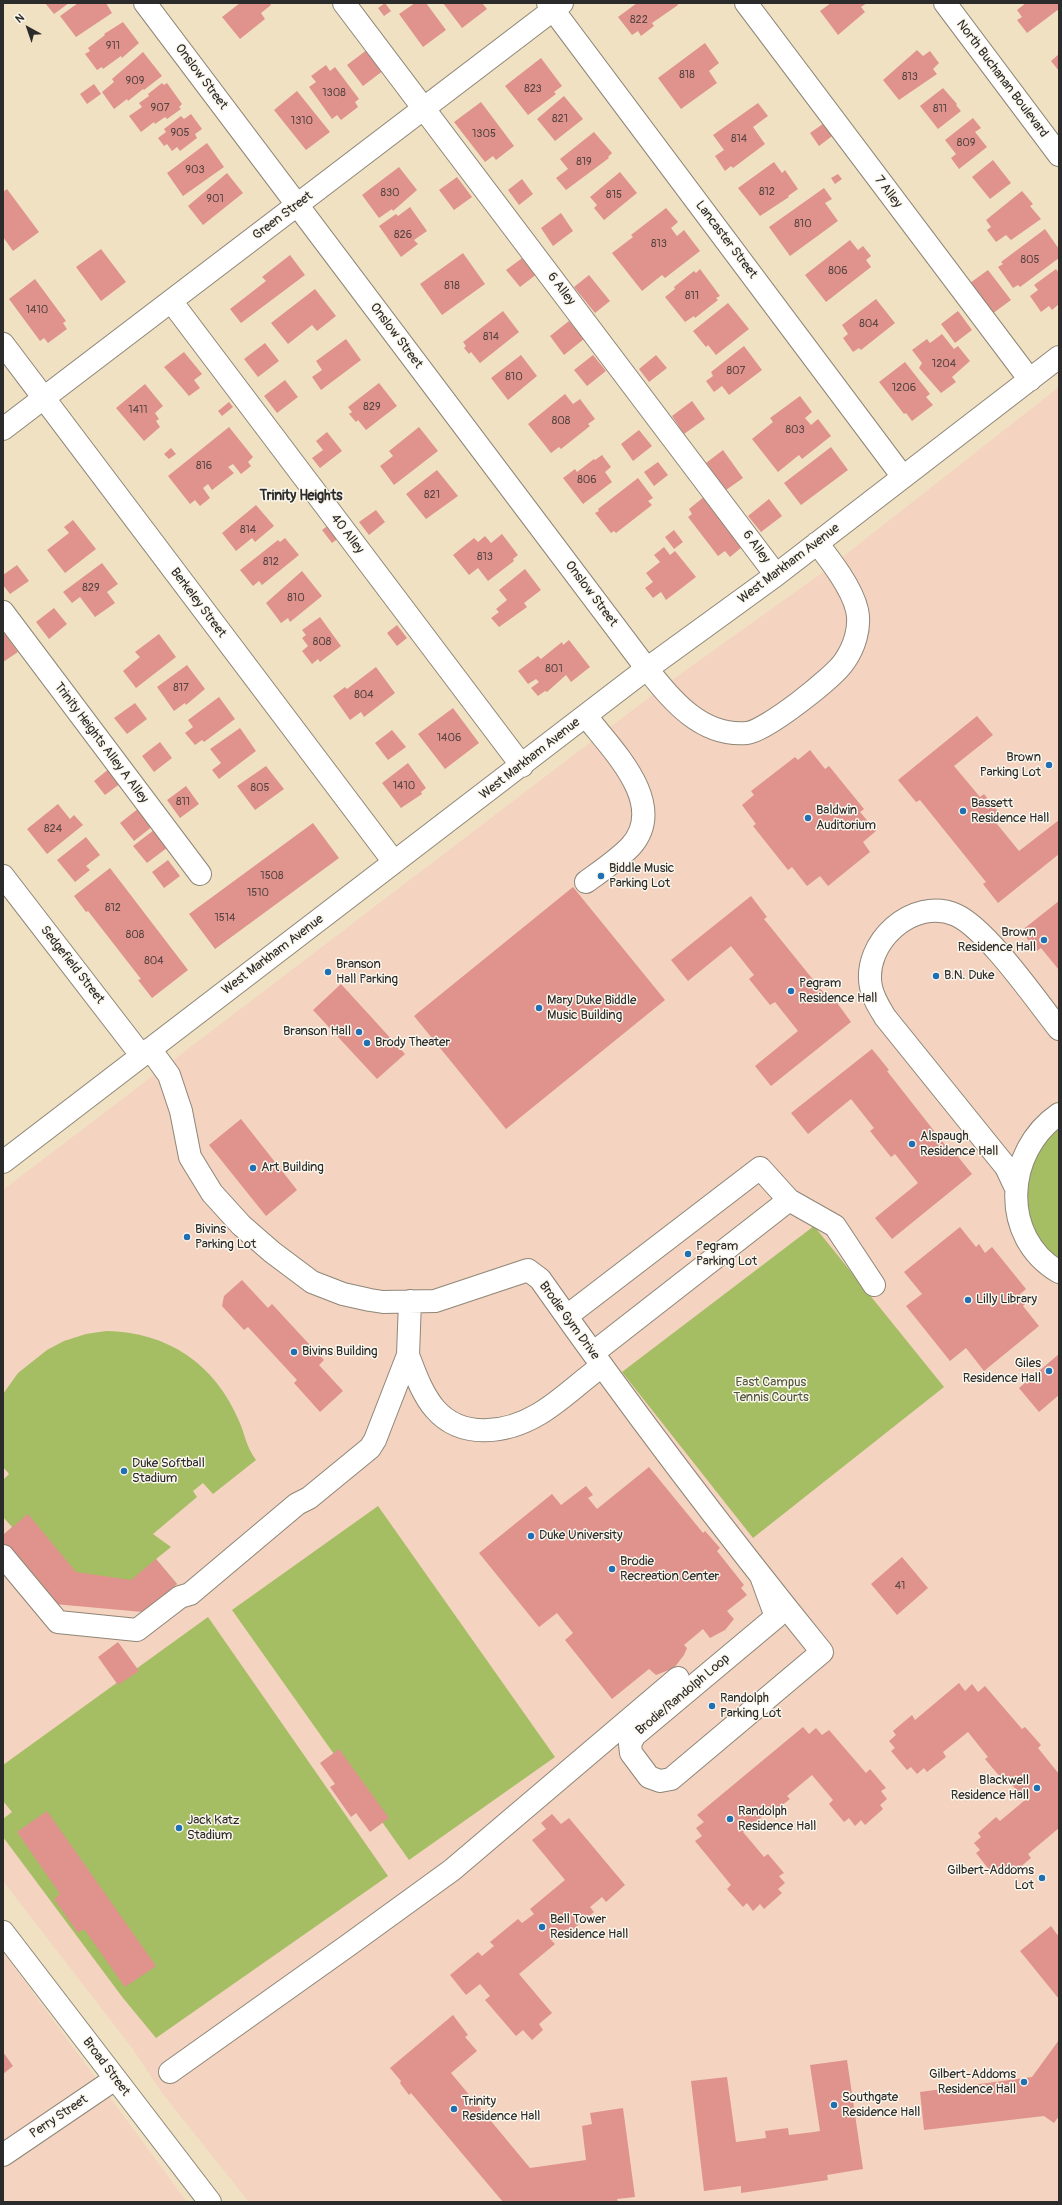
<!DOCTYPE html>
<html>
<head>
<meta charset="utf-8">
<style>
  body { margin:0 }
  #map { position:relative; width:1062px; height:2205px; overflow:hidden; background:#f0e1c3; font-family:Pangolin,sans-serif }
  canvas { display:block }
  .frame { position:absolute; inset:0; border:4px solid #2b2b2b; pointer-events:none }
  .north { position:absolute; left:8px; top:8px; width:40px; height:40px; -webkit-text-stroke:3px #fbf7ec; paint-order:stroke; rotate:320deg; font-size:11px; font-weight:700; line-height:16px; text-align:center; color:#2b2b2b }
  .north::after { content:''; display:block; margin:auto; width:14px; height:18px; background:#2b2b2b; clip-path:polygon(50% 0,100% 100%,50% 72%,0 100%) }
</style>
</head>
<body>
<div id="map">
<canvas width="1062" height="2205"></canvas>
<div class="frame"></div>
<div class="north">N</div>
</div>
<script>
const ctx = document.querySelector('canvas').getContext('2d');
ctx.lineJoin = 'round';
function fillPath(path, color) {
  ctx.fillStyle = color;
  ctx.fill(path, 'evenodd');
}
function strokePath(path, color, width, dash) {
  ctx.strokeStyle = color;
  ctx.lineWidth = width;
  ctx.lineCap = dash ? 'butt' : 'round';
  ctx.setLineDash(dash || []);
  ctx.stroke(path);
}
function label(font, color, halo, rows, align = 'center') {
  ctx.font = font + ' Pangolin,sans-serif';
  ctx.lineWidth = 3;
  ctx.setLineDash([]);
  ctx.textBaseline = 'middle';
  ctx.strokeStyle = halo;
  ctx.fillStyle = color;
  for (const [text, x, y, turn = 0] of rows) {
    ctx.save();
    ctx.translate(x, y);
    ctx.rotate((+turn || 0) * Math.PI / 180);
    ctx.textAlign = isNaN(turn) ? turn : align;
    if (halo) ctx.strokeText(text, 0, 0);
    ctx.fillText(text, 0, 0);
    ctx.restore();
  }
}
fillPath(new Path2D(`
  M1059,387V2202H249L162,2093L132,2048L3,1881V1190L672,680L826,570Z
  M3,1952L187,2202H3Z`), '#f4d3c0');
fillPath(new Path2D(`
  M1059,1121V1262L1033,1235L1021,1185L1050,1127Z
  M814,1226L944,1387L753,1538L622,1372Z
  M106,1331C168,1332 215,1364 239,1421C246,1437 245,1444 256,1460L213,1494L203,1483L193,1491L197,1497L153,1534L171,1547L156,1559L177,1584L143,1612L3,1544V1535L12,1527L3,1517V1480L9,1474L3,1467V1394L18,1373L47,1350L64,1341L86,1334Z
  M378,1506L555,1757L409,1860L232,1610Z
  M208,1617L388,1876L156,2038L123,1998L3,1837V1819L12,1812L3,1801V1765Z`), '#a5be64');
fillPath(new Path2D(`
  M45,3H69L54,14Z
  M78,3H106L112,13L76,37L60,16Z
  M240,3H270L271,5L261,13L265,19L240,39L222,17Z
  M385,3L391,11L384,16L378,8Z
  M415,3H426L446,30L423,47L399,14Z
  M443,3H482L487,9L462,28Z
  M637,3H677L678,5L652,23L654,26L641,36L638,31L632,35L618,17Z
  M831,3H867L861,7L865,12L838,35L820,11Z
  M1026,3H1059V9L1027,33L1017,20L1022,17L1017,10Z
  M123,22L139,43L122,58L121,56L103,69L102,67L97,70L85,54L90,51L88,48L105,35L104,34Z
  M705,43L719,63L709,71L717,83L681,109L658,78Z
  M368,49L384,70L363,86L347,65Z
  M917,50L923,56L930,51L939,63L933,69L937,74L899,100L883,80Z
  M143,52L162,76L144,90L143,89L128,101L127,99L114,109L102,92L114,82L112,79Z
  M1059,54V71L1051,61Z
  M541,58L562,86L554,92L556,94L528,115L505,86Z
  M326,65L330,71L335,67L359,99L355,102L358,107L341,120L337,115L332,119L309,87L316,82L311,76Z
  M162,83L164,85L167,83L182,104L179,107L181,109L167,119L165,117L155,124L154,122L141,132L129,116L142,107L139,103L149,96L148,94Z
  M94,84L101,94L87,104L80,94Z
  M943,88L957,104L956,105L961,111L938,129L920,106Z
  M297,91L330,132L306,150L274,110Z
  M564,96L583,119L555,141L537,119Z
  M481,102L514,146L496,160L493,156L485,162L454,122Z
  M758,103L768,116L753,127L765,144L733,168L731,166L725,171L715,156L724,150L713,135Z
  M191,114L202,129L195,134L197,138L180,151L177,147L172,151L167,144L164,146L158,138L166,132L164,129L181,116L184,119Z
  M973,118L981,128L975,132L987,147L959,169L951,158L956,154L945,140Z
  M827,121L836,133L819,146L810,133Z
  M594,132L612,153L608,157L609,158L566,190L556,178L568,169L560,159Z
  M207,143L224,167L183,196L167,173Z
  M993,160L1011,183L990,199L972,177Z
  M774,162L782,173L785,170L798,189L788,196L789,197L760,216L738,188Z
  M399,167L417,190L393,211L392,209L379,218L362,195Z
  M620,172L637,193L604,220L594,208L597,205L590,197Z
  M227,173L243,193L203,225L188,206Z
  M838,174L842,179L835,184L831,178Z
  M457,177L472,197L454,210L439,190Z
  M522,179L533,194L519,205L508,190Z
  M824,188L832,199L825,203L838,221L790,256L769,227Z
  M7,189L39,232L13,251L3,237V192Z
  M1022,191L1033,204L1030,206L1041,219L1011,240L1006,235L996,242L987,230L991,227L986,220Z
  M410,207L427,231L414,240L418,244L401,257L379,226L396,214L398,216Z
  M666,208L678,222L671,228L677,236L684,230L700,251L665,278L662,275L642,291L612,253L633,237L631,235Z
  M561,213L573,231L553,246L541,228Z
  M1045,229L1059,249V258L1020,287L1018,285L1013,288L998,267L1003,264L1001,262Z
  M850,240L858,250L863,246L871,256L866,260L871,267L826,302L805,275Z
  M101,249L126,282L101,301L76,267Z
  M463,253L485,284L442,315L420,284Z
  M529,253L542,270L520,287L506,270Z
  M290,255L305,275L241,323L230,309L266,281L262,277Z
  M700,269L720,296L716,298L718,300L695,318L694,316L685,322L665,297L675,289L674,287L694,271L696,273Z
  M1056,269L1059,273V304L1052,310L1049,306L1041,312L1030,296L1038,290L1034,285Z
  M988,270L1011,300L992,314L970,283Z
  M589,275L610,301L595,313L574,287Z
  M35,279L66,321L63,323L67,329L48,343L44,338L40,341L9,299Z
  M315,289L336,316L317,331L312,325L288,344L271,323Z
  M876,299L895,323L861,350L859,348L853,352L843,338L848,334L842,325Z
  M728,303L749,329L716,355L708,345L706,347L693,331Z
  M503,311L519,332L480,363L471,352L469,354L464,348L466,346L463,342Z
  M958,311L972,330L955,343L941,324Z
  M569,321L584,339L564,355L550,336Z
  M942,334L954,349L958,346L970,361L952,377L956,382L941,393L919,368L922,363L912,350L927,339L930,343Z
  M346,339L361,360L321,390L312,377L322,370L316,361Z
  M265,343L279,361L258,377L244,359Z
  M744,346L762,370L729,395L722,386L714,392L706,381L713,376L711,372Z
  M184,352L202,374L194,380L200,388L189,396L164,367Z
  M521,355L537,376L508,400L491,378Z
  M593,355L606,371L587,386L574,370Z
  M656,355L667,368L649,382L639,369Z
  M905,362L930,394L926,397L933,405L912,421L906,413L904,414L879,382Z
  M285,380L298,397L277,413L264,396Z
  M379,383L397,406L366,430L358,420L356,422L349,414L352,412L348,407Z
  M145,384L163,406L155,413L159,419L156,421L160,427L144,441L116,408Z
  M565,394L573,404L580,399L595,419L588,424L590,426L561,449L559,447L551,453L528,424Z
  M800,396L812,412L805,418L811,425L818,419L831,436L802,459L799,455L778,472L752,439L773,422L770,418Z
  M692,401L705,419L684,434L672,416Z
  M229,402L233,407L222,416L218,411Z
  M229,427L253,457L248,462L251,466L241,474L233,464L228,467L234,473L212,490L208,484L203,488L210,498L200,506L195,500L190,504L168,476Z
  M419,427L438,451L394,485L380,466L393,456L389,451Z
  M639,430L652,446L633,461L621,444Z
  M327,432L342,451L320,468L312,458L323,450L316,441Z
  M831,447L848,470L801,505L784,483Z
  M171,448L176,454L169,459L164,454Z
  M723,450L743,478L726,490L706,463Z
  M602,455L611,467L605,472L612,482L583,504L563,478L575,469L577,472L594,459L595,460Z
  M658,462L668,475L654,486L644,472Z
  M437,470L458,496L426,519L406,494Z
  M638,478L653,498L648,501L652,505L616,533L614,531L611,533L595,513L599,511L598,509Z
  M705,496L742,547L730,557L725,551L718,556L688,517L692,514L689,509Z
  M769,499L782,516L761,532L748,516Z
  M256,505L274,526L255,542L252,538L236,551L222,533Z
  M376,510L385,522L369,535L359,522Z
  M73,520L96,549L65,573L47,550L69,533L64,527Z
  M330,524L340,537L332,543L322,530Z
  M674,530L683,542L674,549L665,537Z
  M502,534L518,555L513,559L514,561L488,581L478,568L469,575L453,555L474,538L478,542L485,536L491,543Z
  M285,538L299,555L262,585L259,581L253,586L240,570L278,540L280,542Z
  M664,547L670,555L675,551L696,577L666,600L661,592L653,598L645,588L653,582L646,573L660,562L654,555Z
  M102,563L118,584L107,592L115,603L95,617L80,597L72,603L63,592Z
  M17,565L29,581L10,594L3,585V575Z
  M525,569L541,590L524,603L527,607L499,627L491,618L499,612L496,609L507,600L499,590Z
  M302,571L322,596L290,622L288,618L281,623L266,603Z
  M54,608L67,624L49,639L36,622Z
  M320,617L341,646L320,662L318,659L312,664L302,651L308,646L302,638L306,635L302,630Z
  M397,625L407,638L397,646L387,633Z
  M5,634L18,652L3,662V635Z
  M159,634L176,657L136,688L123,671L140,657L135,652Z
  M569,640L590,667L571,682L566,675L547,692L545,691L538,696L531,688L539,682L536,679L528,684L518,671L538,656L541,659L562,642L563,645Z
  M187,665L205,689L186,705L185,703L174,711L157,687Z
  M376,667L395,693L364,717L361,712L350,720L333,696L345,687L347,689Z
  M219,697L235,719L204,742L202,740L195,745L185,733L193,727L188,720Z
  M135,703L147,719L127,734L114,718Z
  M453,708L479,743L445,769L418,734Z
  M977,716L993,735L954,766L980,797L984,794L1004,819L997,824L1019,851L1059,820V854L998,903L983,884L986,882L920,800L916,802L898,780Z
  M240,728L256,751L219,779L212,770L221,763L210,749Z
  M392,730L406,747L388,760L375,743Z
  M160,742L172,758L154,772L142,756Z
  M810,750L825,769L829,766L864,809L860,812L876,831L863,842L870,852L828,886L820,876L807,886L792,867L788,870L753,826L756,824L742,805L754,795L751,791L795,757L798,760Z
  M408,763L426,788L421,792L422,794L401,808L382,783Z
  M266,766L284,789L255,810L237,786Z
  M110,768L121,783L105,795L94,781Z
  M186,786L199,804L180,818L167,800Z
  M58,804L70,819L74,815L83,825L47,854L27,829Z
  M139,808L153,826L134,841L120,823Z
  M313,823L339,858L215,949L189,914Z
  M154,830L168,847L147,863L133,846Z
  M86,837L100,855L86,866L90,870L75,882L57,860Z
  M168,860L180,876L164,888L152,872Z
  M110,868L188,970L152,998L138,980L141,979L88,911L86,912L74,896Z
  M573,887L665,1000L506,1129L414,1016Z
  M751,896L767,917L764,919L832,1003L835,1000L851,1022L771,1086L755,1066L798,1031L775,1002L770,1005L749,979L754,975L731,946L688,981L671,960Z
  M1059,901V970L1041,948L1037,951L1021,931Z
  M341,984L405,1054L377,1079L313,1010Z
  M872,1049L889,1070L887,1071L953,1155L955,1153L972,1174L892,1239L875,1218L918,1183L895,1154L891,1157L870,1131L874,1128L851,1099L808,1134L791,1113Z
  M241,1119L297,1190L266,1216L209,1145Z
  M960,1227L976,1247L979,1244L985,1253L992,1247L1026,1289L1019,1295L1025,1304L1023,1306L1039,1326L984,1371L966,1348L950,1361L906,1306L922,1294L904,1272Z
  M242,1280L268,1308L272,1304L309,1344L324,1360L319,1365L343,1391L320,1412L294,1383L297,1380L248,1327L244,1330L222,1306L224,1296Z
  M1059,1354V1395L1039,1412L1019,1388Z
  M649,1467L703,1533L705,1531L720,1548L717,1551L744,1585L741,1588L747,1595L727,1611L734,1619L725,1630L710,1638L703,1629L684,1645L687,1648L684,1655L674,1668L656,1675L649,1669L612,1699L565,1640L573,1633L557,1613L539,1627L479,1553L552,1494L561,1505L586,1486L593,1495L588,1498L597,1509Z
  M28,1514L76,1572L131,1580L156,1559L177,1584L143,1612L54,1604L3,1544V1535Z
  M902,1557L928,1588L897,1615L871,1584Z
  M118,1642L139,1671L118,1685L98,1657Z
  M959,1683L965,1691L972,1684L978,1692L985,1686L1022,1729L1025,1727L1041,1745L1038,1748L1059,1774V1828L1028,1854L1031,1858L1012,1874L1009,1870L1002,1876L996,1869L991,1872L976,1853L980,1850L974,1843L981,1837L978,1833L996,1817L1000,1821L1025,1800L1004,1776L1001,1778L985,1759L988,1757L968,1732L943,1752L946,1757L927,1772L924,1768L917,1774L911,1767L907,1770L891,1751L895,1748L889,1741L896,1735L893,1731L912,1715L915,1720Z
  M803,1727L809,1734L816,1728L822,1735L829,1730L866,1773L870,1769L886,1788L881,1791L887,1799L880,1805L883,1809L865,1825L861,1820L855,1826L849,1818L844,1822L829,1804L833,1800L812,1775L787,1796L790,1799L781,1806L771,1815L768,1812L743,1832L764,1857L768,1854L784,1873L779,1876L785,1883L778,1889L782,1893L764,1909L760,1904L753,1911L747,1903L743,1907L727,1889L731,1885L695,1841L702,1836L696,1828L704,1822L697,1815Z
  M339,1749L389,1818L370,1832L356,1813L351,1817L330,1787L335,1784L320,1763Z
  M47,1811L156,1966L125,1987L84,1929L78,1933L54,1899L60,1894L17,1832Z
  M552,1814L561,1824L569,1818L625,1885L606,1902L602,1897L590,1907L594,1912L566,1935L562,1931L551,1940L555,1944L519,1974L552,2013L539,2024L543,2030L532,2040L523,2030L516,2036L485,2000L490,1996L480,1984L466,1995L450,1975L478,1952L482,1956L494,1946L490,1942L518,1919L522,1923L534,1914L530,1909L565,1880L532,1840L546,1829L541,1823Z
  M1051,1926L1059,1937V1999L1020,1951Z
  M453,2015L468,2035L465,2037L477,2051L451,2073L530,2168L586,2160L582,2126L592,2124L590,2113L623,2108L635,2197L617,2199L618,2202H503L411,2093L409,2095L400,2083L401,2081L390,2068Z
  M1059,2040V2116L1054,2123L1044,2116L924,2130L920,2092L1032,2077Z
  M3,2052L13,2066L3,2074Z
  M847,2060L863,2169L827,2175L828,2180L741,2193V2186L704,2191L691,2081L727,2077L736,2142L766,2138L765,2131L788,2128L789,2135L814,2132L820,2131L810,2065Z`), '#df938c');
const minor = new Path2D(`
  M145,3L647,669C672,700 701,737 747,733C766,731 833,678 844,662C854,648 861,628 857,610C852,588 831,561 817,543
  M344,3L776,575
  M548,3L903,477
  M746,3L1030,380
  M945,3L1059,155
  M171,301L522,766
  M3,344L394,862
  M3,429L562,3
  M3,612L200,874
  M586,716C610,748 669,803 631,846C619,859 601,871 586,882
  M3,876L141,1055
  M150,1049L169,1075L181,1111L190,1157L212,1193L241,1225L272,1252L312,1282L343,1294L370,1300L383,1302L435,1301L528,1270L540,1279C630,1407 724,1531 822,1652L671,1779L660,1781L649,1777L631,1753L630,1744L635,1735L776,1617L761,1576
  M1059,1114C1005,1151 999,1237 1059,1272
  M3,1162L637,676L776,575L1059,357
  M1015,1186L1006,1167L885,1017C879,1007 873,998 871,987C862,943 913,896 956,915C987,929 1036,1000 1059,1029
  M789,1200L835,1226L874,1285
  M567,1316L760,1168L789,1200L593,1353
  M408,1355C415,1373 422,1394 435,1409C462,1440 507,1433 539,1414C561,1401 581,1381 602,1366
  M3,1556L58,1622L137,1630L180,1597L190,1594L297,1504L309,1498L370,1448L375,1440L408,1355L410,1301
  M3,1932L210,2202
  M170,2072L350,1944L452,1870L678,1678
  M3,2155L115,2079`);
strokePath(minor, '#8e8677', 24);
strokePath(minor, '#fff', 22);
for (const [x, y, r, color] of [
  [1049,765,4,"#1f6fb2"],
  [963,811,4,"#1f6fb2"],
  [808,818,4,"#1f6fb2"],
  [601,876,4,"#1f6fb2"],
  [1044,940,4,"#1f6fb2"],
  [328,972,4,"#1f6fb2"],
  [936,976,4,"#1f6fb2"],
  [791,991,4,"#1f6fb2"],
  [539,1008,4,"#1f6fb2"],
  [359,1032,4,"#1f6fb2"],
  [367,1043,4,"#1f6fb2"],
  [912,1144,4,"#1f6fb2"],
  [253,1168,4,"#1f6fb2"],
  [187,1237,4,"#1f6fb2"],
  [688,1254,4,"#1f6fb2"],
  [968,1300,4,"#1f6fb2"],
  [294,1352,4,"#1f6fb2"],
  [1049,1371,4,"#1f6fb2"],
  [124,1471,4,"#1f6fb2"],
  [531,1536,4,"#1f6fb2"],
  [612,1569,4,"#1f6fb2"],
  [712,1706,4,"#1f6fb2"],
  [1037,1788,4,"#1f6fb2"],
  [730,1819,4,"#1f6fb2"],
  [179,1828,4,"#1f6fb2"],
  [1042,1878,4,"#1f6fb2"],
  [542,1927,4,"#1f6fb2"],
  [1024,2082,4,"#1f6fb2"],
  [834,2105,4,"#1f6fb2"],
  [454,2109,4,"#1f6fb2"]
]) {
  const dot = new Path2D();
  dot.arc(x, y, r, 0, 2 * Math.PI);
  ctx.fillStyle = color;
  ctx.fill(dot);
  strokePath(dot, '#fbf7ec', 1.5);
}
label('11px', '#584543', null, [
  ["822",639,20],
  ["911",113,46],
  ["818",687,75],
  ["813",910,77],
  ["909",135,81],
  ["823",533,89],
  ["1308",334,93],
  ["907",160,108],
  ["811",940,109],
  ["821",560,119],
  ["1310",302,121],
  ["905",180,133],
  ["1305",484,134],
  ["814",739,139],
  ["809",966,143],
  ["819",584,162],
  ["903",195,170],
  ["812",767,192],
  ["830",390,193],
  ["815",614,195],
  ["901",215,199],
  ["810",803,224],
  ["826",403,235],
  ["813",659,244],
  ["805",1030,260],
  ["806",838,271],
  ["818",452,286],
  ["811",692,296],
  ["1410",37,310],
  ["804",869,324],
  ["814",491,337],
  ["1204",944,364],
  ["807",736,371],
  ["810",514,377],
  ["1206",904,388],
  ["829",372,407],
  ["1411",138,410],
  ["808",561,421],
  ["803",795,430],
  ["816",204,466],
  ["806",587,480],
  ["821",432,495],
  ["814",248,530],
  ["813",485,557],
  ["812",271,562],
  ["829",91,588],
  ["810",296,598],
  ["808",322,642],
  ["801",554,669],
  ["817",181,688],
  ["804",364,695],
  ["1406",449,738],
  ["1410",404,786],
  ["805",260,788],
  ["811",183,802],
  ["824",53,829],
  ["1508",272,876],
  ["1510",258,893],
  ["812",113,908],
  ["1514",225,918],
  ["808",135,935],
  ["804",154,961],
  ["41",900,1586]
]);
label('13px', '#2b2b2b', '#fbf7ec', [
  ["Onslow Street",201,77,53],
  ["North Buchanan Boulevard",1002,79,53],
  ["7 Alley",888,192,53],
  ["Green Street",283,216,-37],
  ["Lancaster Street",726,240,53],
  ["6 Alley",561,289,53],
  ["Onslow Street",396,336,53],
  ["40 Alley",347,534,53],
  ["6 Alley",756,547,54],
  ["West Markham Avenue",789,564,-37],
  ["Onslow Street",591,594,53],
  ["Berkeley Street",198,603,53],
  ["Trinity Heights Alley A Alley",101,743,53],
  ["West Markham Avenue",530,759,-38],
  ["West Markham Avenue",273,955,-37],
  ["Sedgefield Street",72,965,52],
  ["Brodie Gym Drive",569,1321,54],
  ["Brodie/Randolph Loop",683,1695,-40],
  ["Broad Street",106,2067,53],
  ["Perry Street",59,2117,-34]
]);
label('13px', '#2b2b2b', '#fbf7ec', [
  ["Brown",1041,758,"right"],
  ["Parking Lot",1041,773,"right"],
  ["Bassett",971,804],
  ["Residence Hall",971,819],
  ["Baldwin",816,811],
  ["Auditorium",816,826],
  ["Biddle Music",609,869],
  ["Parking Lot",609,884],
  ["Brown",1036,933,"right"],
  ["Residence Hall",1036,948,"right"],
  ["Branson",336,965],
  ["Hall Parking",336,980],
  ["B.N. Duke",944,976],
  ["Pegram",799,984],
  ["Residence Hall",799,999],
  ["Mary Duke Biddle",547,1001],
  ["Music Building",547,1016],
  ["Branson Hall",351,1032,"right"],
  ["Brody Theater",375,1043],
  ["Alspaugh",920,1137],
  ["Residence Hall",920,1152],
  ["Art Building",261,1168],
  ["Bivins",195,1230],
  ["Parking Lot",195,1245],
  ["Pegram",696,1247],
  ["Parking Lot",696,1262],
  ["Lilly Library",976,1300],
  ["Bivins Building",302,1352],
  ["Giles",1041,1364,"right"],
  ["Residence Hall",1041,1379,"right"],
  ["Duke Softball",132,1464],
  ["Stadium",132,1479],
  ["Duke University",539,1536],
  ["Brodie",620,1562],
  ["Recreation Center",620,1577],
  ["Randolph",720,1699],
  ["Parking Lot",720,1714],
  ["Blackwell",1029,1781,"right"],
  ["Residence Hall",1029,1796,"right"],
  ["Randolph",738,1812],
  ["Residence Hall",738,1827],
  ["Jack Katz",187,1821],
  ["Stadium",187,1836],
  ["Gilbert-Addoms",1034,1871,"right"],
  ["Lot",1034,1886,"right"],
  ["Bell Tower",550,1920],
  ["Residence Hall",550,1935],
  ["Gilbert-Addoms",1016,2075,"right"],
  ["Residence Hall",1016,2090,"right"],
  ["Southgate",842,2098],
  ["Residence Hall",842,2113],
  ["Trinity",462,2102],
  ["Residence Hall",462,2117]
], 'left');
label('13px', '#50573c', '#fbf7ec', [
  ["East Campus",771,1383],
  ["Tennis Courts",771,1398]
]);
label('bold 14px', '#2b2b2b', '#fbf7ec', [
  ["Trinity Heights",301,496]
]);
</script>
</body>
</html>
